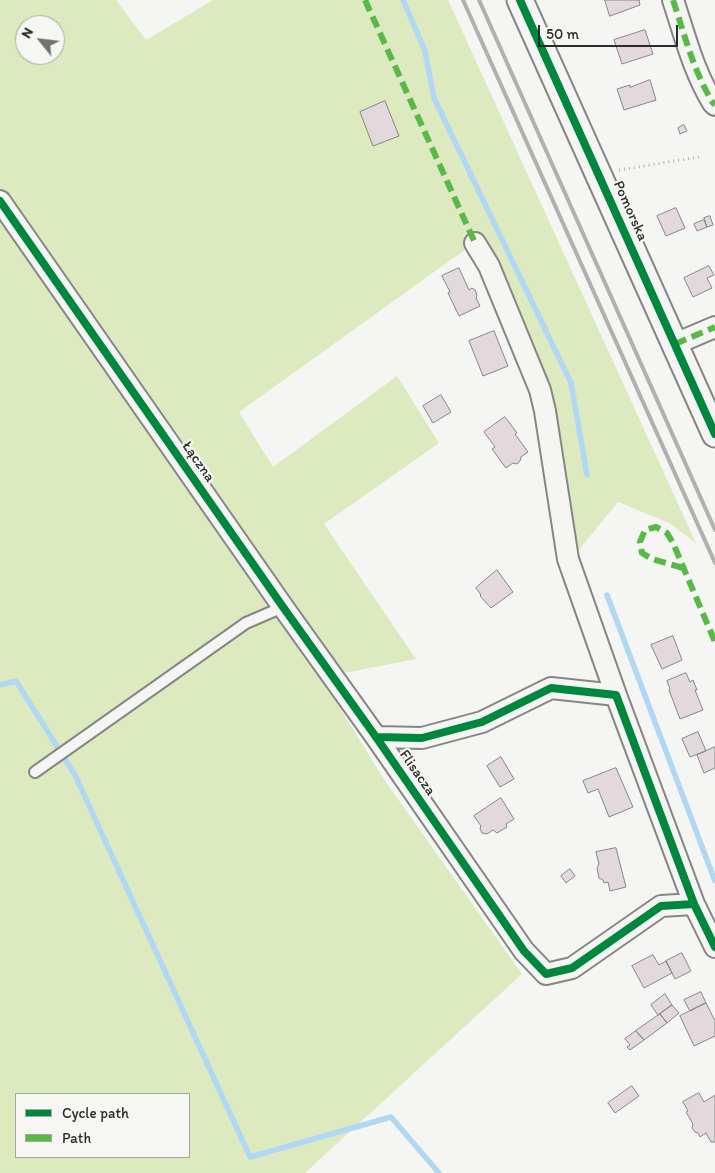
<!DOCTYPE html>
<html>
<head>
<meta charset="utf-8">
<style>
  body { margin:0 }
  #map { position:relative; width:715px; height:1173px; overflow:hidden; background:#f5f5f3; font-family:Itim,sans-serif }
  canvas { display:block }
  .legend { position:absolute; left:15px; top:1093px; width:175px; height:65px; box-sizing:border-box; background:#f6f6f2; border:1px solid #a5a5a2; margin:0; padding:6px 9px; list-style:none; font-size:15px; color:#2b2b2b }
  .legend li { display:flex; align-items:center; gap:10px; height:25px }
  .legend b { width:25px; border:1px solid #a5a5a2 }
  .north { position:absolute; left:15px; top:15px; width:50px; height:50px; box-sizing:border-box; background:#f6f6f2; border:1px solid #a5a5a2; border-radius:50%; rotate:299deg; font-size:14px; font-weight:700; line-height:20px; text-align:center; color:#2b2b2b }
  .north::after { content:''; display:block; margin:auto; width:18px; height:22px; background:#727271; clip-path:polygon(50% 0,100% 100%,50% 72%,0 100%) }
  .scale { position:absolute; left:538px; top:25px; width:140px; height:22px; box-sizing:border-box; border:2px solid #2b2b2b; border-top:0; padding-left:6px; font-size:15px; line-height:18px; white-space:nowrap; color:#2b2b2b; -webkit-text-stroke:4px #f6f6f2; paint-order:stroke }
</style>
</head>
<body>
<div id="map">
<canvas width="715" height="1173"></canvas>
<ul class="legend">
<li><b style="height:6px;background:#00873e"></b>Cycle path</li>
<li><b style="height:6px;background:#58b947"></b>Path</li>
</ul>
<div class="north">N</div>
<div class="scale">50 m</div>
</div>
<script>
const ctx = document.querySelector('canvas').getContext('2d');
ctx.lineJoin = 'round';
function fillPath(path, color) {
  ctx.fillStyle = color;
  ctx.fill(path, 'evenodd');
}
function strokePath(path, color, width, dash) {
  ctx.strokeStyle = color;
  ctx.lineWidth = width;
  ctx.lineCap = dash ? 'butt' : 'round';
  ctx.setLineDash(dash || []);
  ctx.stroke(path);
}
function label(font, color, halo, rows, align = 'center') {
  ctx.font = font + ' Itim,sans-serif';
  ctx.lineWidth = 4.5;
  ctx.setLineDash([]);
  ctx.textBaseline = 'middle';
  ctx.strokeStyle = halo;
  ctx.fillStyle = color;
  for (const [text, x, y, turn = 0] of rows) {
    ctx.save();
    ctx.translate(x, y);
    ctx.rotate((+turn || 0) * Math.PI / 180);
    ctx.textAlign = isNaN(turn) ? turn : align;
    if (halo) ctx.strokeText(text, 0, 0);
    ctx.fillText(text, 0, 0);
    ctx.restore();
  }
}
fillPath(new Path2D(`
  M0,0H116L146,40L213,0H448L696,543L669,523L618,502L574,556L552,396L480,239L239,412L273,467L397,376L439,443L324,524L416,659L339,674L0,188ZM25,25H55V55H25Z
  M0,210L276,604L383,778L522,974L305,1173H0ZM16,1094H189V1157H16Z`), '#ddeac0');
strokePath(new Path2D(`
  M403,0L425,51L434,98L571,383L587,475
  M607,595L715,881
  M0,685L16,681L75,775L250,1157L391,1117L439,1173`), '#b0d8f2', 5.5);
const building = new Path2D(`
  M605,0H639L640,5L610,16Z
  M645,30L653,54L622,64L614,40Z
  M650,80L656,100L624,110L617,89L630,85V87Z
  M385,101L399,136L373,146L360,112Z
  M684,125L687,131L680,134L678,128Z
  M676,208L685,228L666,236L657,216Z
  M710,216L713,225L707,227L704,218Z
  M704,220L707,227L697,231L694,224Z
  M709,266L714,275L707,278L712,288L693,297L684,278Z
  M459,268L469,290L472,288L475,290L477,295L476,298L480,306L459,316L448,293L450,292L442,276Z
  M494,331L508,366L483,376L469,341Z
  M441,395L451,412L433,423L423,406Z
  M505,417L517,433L515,434L528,452L521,457L520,461L517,464L513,463L506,468L492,449L495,447L484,432Z
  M497,570L513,592L491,608L480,596L481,595L476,588Z
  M673,636L682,660L662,669L651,645Z
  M686,673L690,682L693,680L697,690H695L703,710L680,719L669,690L670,689L667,681Z
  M698,732L706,751L690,757L682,739Z
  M715,747V768L704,773L697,755Z
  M501,757L514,779L500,787L487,766Z
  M616,768L633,807L609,817L598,789L588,793L583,781Z
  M501,798L514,819L506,824L507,827L497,833L493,830L487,834L482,833L480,829L481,826L474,816Z
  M616,848L626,887L610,891L608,882L604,883L603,880L599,878L597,868L599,864L596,852Z
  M570,869L575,876L566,883L561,876Z
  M682,953L691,971L675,979L666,961Z
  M653,955L659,965L666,961L672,973L644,988L632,966Z
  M701,992L706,1003L690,1011L684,1000Z
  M665,994L672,1005L658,1015L651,1005Z
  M706,1003L715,1021V1036L694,1046L680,1016Z
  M672,1005L679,1013L667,1023L660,1014Z
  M660,1014L667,1023L644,1040L636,1031Z
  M636,1031L644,1040L630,1050L627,1047L630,1045L625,1039Z
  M632,1086L639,1096L615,1113L608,1103Z
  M699,1093L704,1102L715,1095V1142H711L706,1133L700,1137L698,1133L695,1132L692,1128L693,1124L686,1112L688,1111L683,1102Z`);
fillPath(building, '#e3d9dd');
strokePath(building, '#868685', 1);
const service = new Path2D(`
  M35,772L246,623L283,607`);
const minor = new Path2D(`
  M673,0C685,36 693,70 713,103L715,105
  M0,201L283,607L376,737L524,951L546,974L572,968L661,906L694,904
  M475,243L489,266L540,390L545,411L568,559L616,695
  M675,344L715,327
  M376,737L422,738L482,722L551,688L616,695L694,904L715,947`);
const tertiary = new Path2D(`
  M520,0L715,434`);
strokePath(service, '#868685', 14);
strokePath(minor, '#868685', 24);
strokePath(tertiary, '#868685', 29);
strokePath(new Path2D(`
  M619,170L699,157`), '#b0b0af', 3, [1, 4]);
strokePath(service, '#f5f5f3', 10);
strokePath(minor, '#f5f5f3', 20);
strokePath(tertiary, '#f5f5f3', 25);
strokePath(new Path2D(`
  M463,0L715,563
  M479,0L715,530`), '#b0b0af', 4);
strokePath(new Path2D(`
  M365,0L475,243
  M673,0C685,36 693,70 713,103L715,105
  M675,344L715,327
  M683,568L652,559L642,553L640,542L645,530L656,527L667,533L673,543L715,642`), '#58b947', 6, [12, 6]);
strokePath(new Path2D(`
  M520,0L715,434
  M0,201L283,607L376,737L524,951L546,974L572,968L661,906L694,904
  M376,737L422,738L482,722L551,688L616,695L694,904L715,947`), '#00873e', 8);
label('15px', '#2b2b2b', '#f6f6f2', [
  ["Pomorska",630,211,66],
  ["Łączna",198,462,55],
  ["Flisacza",417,773,55]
]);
</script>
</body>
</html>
